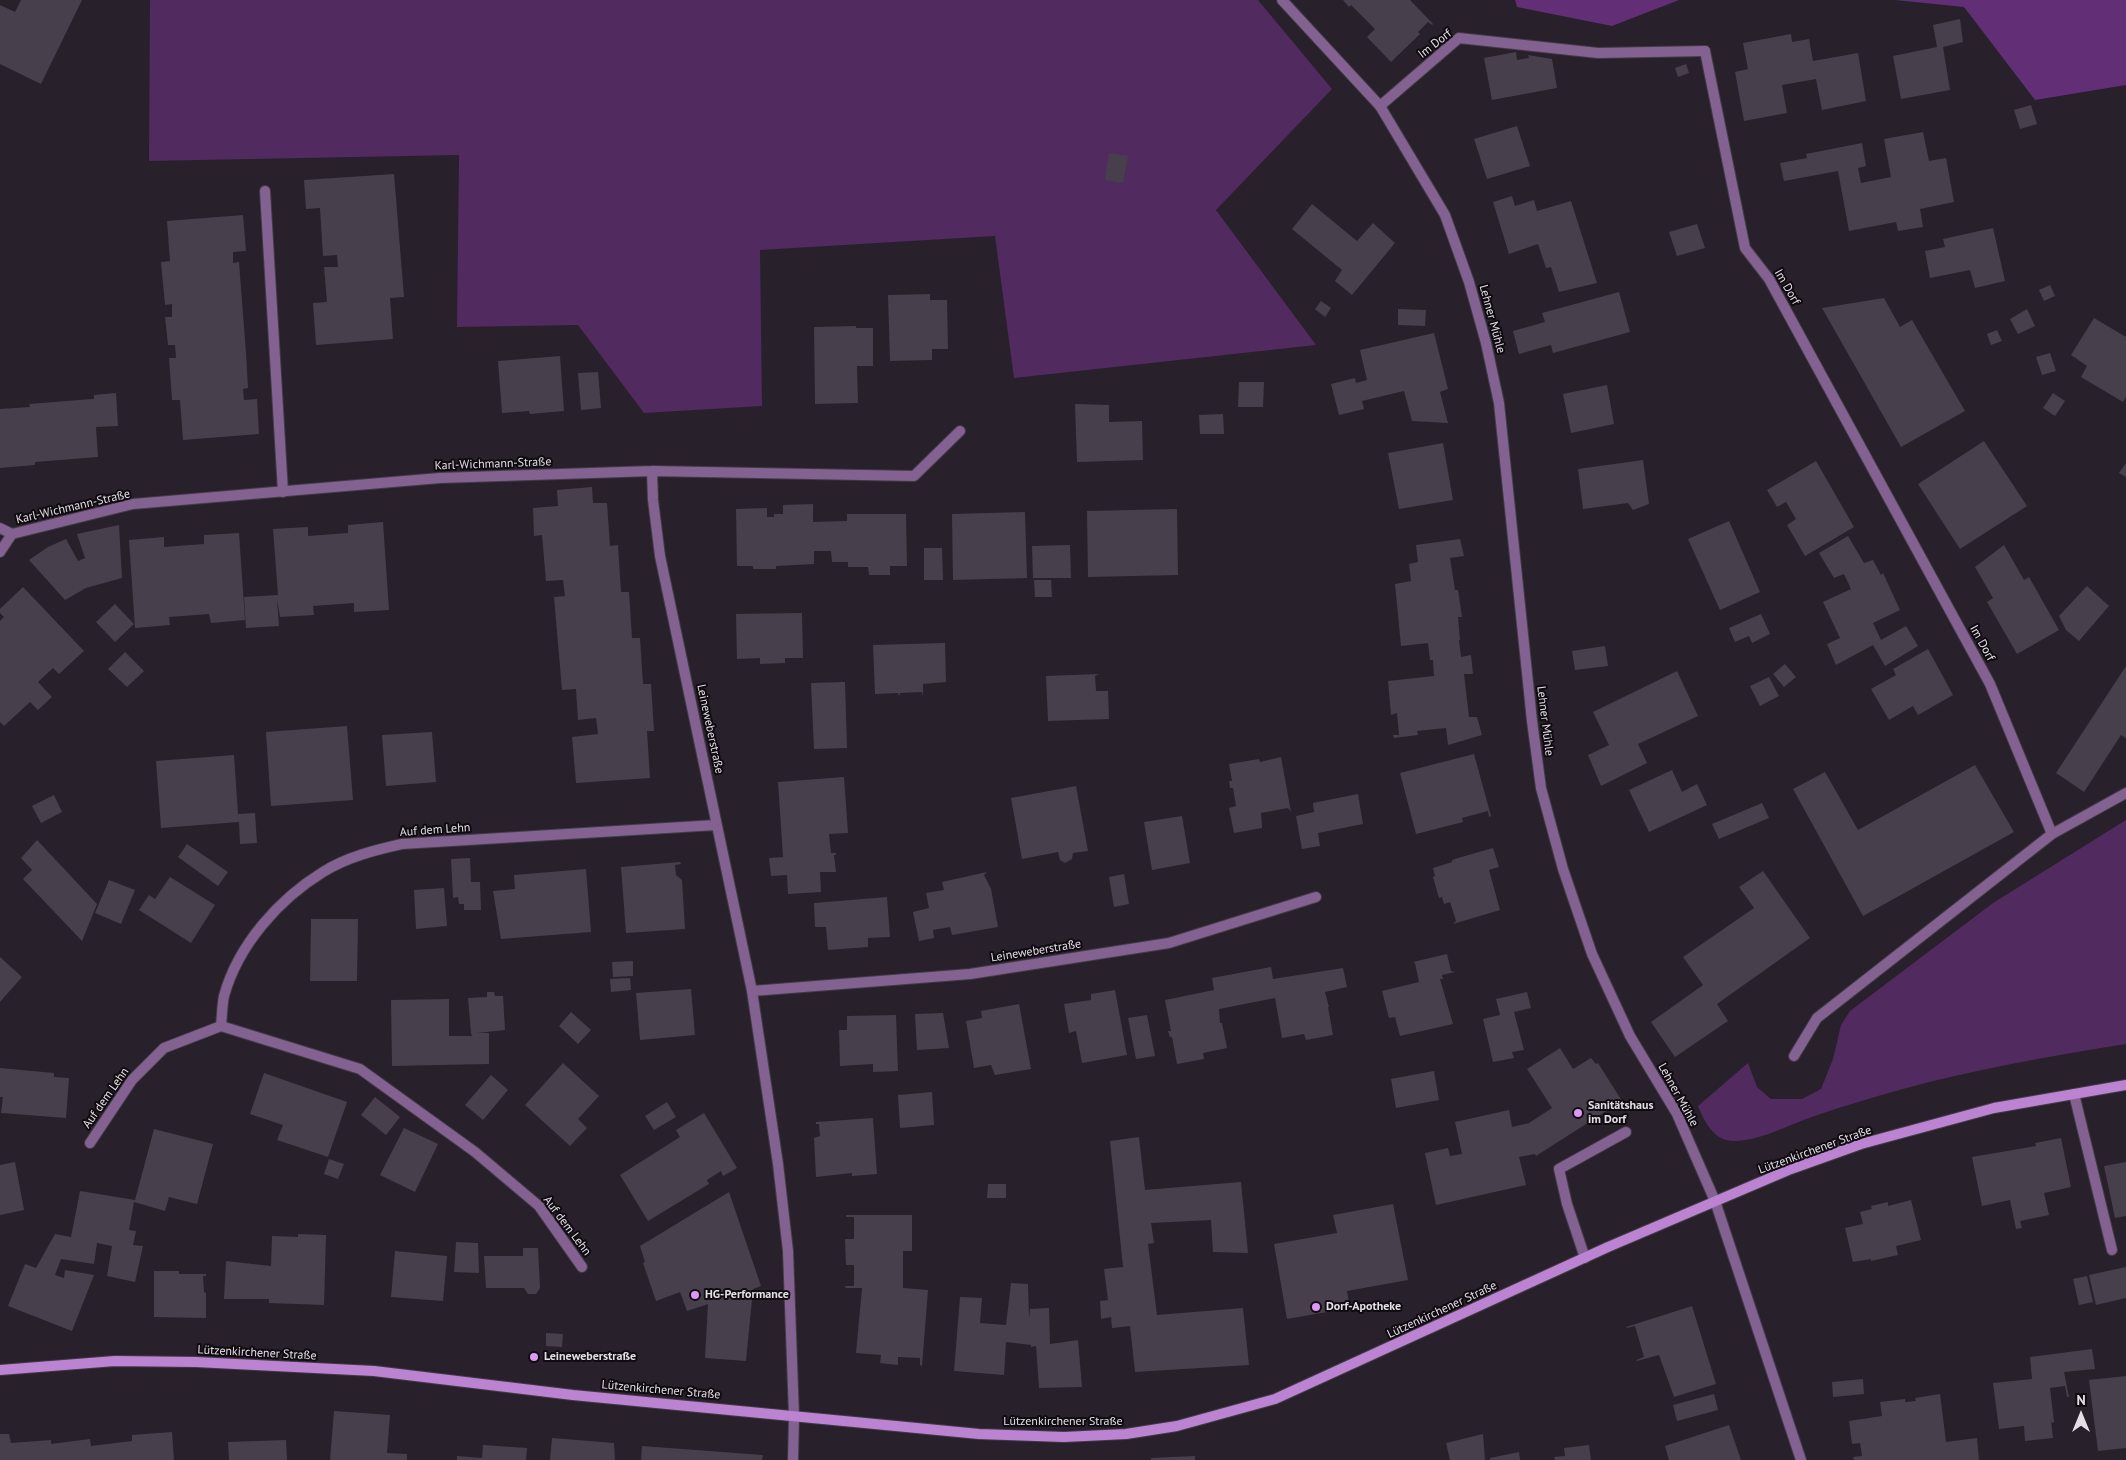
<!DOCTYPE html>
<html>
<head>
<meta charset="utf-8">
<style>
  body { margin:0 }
  #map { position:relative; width:2126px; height:1460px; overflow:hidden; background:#28202b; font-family:"PT Sans",sans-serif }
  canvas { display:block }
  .north { position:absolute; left:2056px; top:1390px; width:50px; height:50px; -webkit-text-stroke:4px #0f0b10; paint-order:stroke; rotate:0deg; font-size:14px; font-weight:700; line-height:20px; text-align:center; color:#e4dee6 }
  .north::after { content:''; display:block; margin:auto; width:18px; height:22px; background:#e4dee6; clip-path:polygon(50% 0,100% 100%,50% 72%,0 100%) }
</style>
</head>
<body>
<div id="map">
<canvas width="2126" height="1460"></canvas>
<div class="north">N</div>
</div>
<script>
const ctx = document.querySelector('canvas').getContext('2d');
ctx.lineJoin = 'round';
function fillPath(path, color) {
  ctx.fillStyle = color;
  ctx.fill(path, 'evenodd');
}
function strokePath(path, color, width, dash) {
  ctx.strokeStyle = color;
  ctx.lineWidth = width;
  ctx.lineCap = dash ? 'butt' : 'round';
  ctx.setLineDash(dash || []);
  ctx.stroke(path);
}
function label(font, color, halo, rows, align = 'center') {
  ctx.font = font + ' "PT Sans",sans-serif';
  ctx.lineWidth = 4;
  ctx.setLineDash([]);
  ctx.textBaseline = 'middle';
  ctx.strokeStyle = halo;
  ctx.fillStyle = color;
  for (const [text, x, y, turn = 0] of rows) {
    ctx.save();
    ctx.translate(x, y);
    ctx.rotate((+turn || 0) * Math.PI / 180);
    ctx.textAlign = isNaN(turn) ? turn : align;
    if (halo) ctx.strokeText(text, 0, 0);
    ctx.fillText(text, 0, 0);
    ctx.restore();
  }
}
fillPath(new Path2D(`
  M150,0H1258L1332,89L1216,210L1316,345L1014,378L995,236L760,250L762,406L644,413L578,325L457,327L459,155L149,161Z
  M2126,820V1044C2051,1056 1976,1069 1903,1089C1871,1098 1840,1107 1809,1118C1787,1126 1756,1142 1733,1141C1714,1141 1704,1121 1698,1106L1748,1063L1757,1087L1771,1099H1802L1821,1089L1833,1059L1841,1025L1850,1011L1993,903Z`), '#512a5f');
fillPath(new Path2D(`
  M1515,0H1679L1612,26L1517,7Z
  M1895,0H2126V85L2035,100L1964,7Z`), '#622e75');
fillPath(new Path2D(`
  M21,0H82L41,84L0,64V5L15,12Z
  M1343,0H1410L1433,24L1432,25L1428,22L1418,32L1420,34L1391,62L1367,37L1375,29L1351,5L1349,7Z
  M1960,19L1963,42L1943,47L1950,90L1901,99L1893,56L1937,47L1933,25Z
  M1791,34L1792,42L1809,39L1813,61L1858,53L1866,101L1822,110L1816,79L1782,85L1787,113L1744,121L1735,72L1748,69L1743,43Z
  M1516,52L1517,60L1529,58L1528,55L1552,59L1557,88L1492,100L1484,58Z
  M1686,64L1689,73L1678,77L1675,68Z
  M2031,105L2037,124L2020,129L2014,110Z
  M1517,126L1530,166L1487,179L1474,139Z
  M1923,132L1929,161L1946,158L1954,202L1920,209L1923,227L1898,231L1896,222L1849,231L1838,171L1784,181L1780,163L1807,158L1806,154L1862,143L1866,166L1858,168L1861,183L1891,177L1884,139Z
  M1109,153L1128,156L1123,183L1105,180Z
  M394,174L404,297L390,298L393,339L316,345L313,303L327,302L324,267H338L337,255L323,256L320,208L306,209L304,180Z
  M1512,196L1515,206L1534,200L1537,211L1571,201L1597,283L1559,292L1551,267L1546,268L1538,244L1509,254L1493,202Z
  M1312,204L1357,241L1373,223L1395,243L1352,295L1335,281L1342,270L1292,229Z
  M243,215L246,251L233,252V263L239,262L246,353L248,388L243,389L244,400L257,399L259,434L183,440L180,400H172L169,358H176L175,345H168L165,317H172V304L165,305L161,262L170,261L167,221Z
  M1697,224L1705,248L1677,256L1669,232Z
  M1993,228L2005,281L1975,288L1970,270L1930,278L1925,251L1945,247L1943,239Z
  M2050,285L2055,296L2044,301L2039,290Z
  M1619,292L1630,332L1553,353L1551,345L1519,354L1513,331L1545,322L1542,313Z
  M930,294V300H947L948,349H932V360L890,361L888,295Z
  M1884,298L1900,327L1912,320L1965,411L1901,447L1822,308Z
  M1321,301L1331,308L1325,317L1315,309Z
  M1398,309L1426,310L1425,326L1398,325Z
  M2027,309L2035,326L2018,334L2010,319Z
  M2094,318L2126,337V397L2123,402L2081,377L2087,366L2071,355Z
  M856,326V328H873V366H857L858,403L815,404L814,327Z
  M1997,330L2002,341L1991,345L1987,334Z
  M1434,333L1448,389L1440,392L1448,423L1412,421L1404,391L1362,401L1364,409L1339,415L1331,384L1355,378L1356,383L1367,380L1360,350Z
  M2050,353L2056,371L2042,375L2036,357Z
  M560,356L564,411L530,414L529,411L502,413L498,361Z
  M598,372L601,408L581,410L578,373Z
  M1239,382H1264L1263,407H1238Z
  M1607,385L1614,424L1571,433L1563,394Z
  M116,393L118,426L96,427L98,457L35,462V465L0,468V409L30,407L29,404L92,399H94V395Z
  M2053,393L2065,401L2055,416L2043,408Z
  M1075,404L1109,405V422L1142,421L1143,460L1077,462Z
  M1223,414L1224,434H1200L1199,415Z
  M1984,441L2027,506L1960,549L1918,484Z
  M1443,443L1453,500L1399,509L1388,453Z
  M1643,460L1649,504L1633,510L1628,503L1583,509L1578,469Z
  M1816,461L1854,527L1805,556L1787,525L1796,519L1786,502L1777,507L1767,490Z
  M2126,463V477L2119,473Z
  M592,487L593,503H607L610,546L618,545L621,592H629L632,638H640L643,684H651L654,731H647L650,778L576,783L572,737L598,734L596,718L578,720L576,689L562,690L554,597L565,596L563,580L546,581L542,535L534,536L533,508L558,506L557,490Z
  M813,504V522L847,521V514H906L907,566H890V575H869L868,567H848V562H832L831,551H814V564L776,566V569H753V566H737L736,509L767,508V517H774V514H783V505Z
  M1177,509L1178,575L1088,577L1087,511Z
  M1025,512L1027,578L953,580L952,514Z
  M1729,521L1760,592L1720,610L1688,539Z
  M383,522L389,610L354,612V603L313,606L314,615L280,617L277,599L279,626L246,628L244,597L278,595L273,529L308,527V536L348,533V525Z
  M119,525L122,578L86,588L65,600L29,560L48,547L66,539L78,561L85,558L77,534Z
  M239,533L245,620L211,623L209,614L169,617L170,625L135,628L129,540L164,537V547L204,544V535Z
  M1848,536L1864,563L1873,560L1881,575L1883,573L1900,610L1873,623L1881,640L1906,626L1918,646L1885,666L1873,645L1836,665L1827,644L1840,638L1823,602L1851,589L1844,574L1834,578L1819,553Z
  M1460,539L1464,556L1450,558L1455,590H1458L1462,617H1458L1460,640H1459L1461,657L1471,655L1473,674H1464L1469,717H1477L1482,735L1448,745L1446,728L1417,731L1418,735L1394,738L1393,735H1399L1397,713L1391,715L1388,681L1434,676L1433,660H1430L1428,643L1401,646L1395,584L1411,581L1409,564L1418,562L1416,545Z
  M1070,545L1071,578H1033L1032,546Z
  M2004,545L2024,580L2029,577L2059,630L2017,654L1987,602L1993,598L1975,567Z
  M924,548H942L943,580H924Z
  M1034,580H1051L1052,597H1035Z
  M2087,586L2109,606L2079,641L2066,630L2059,616Z
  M23,587L84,651L59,674L53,668L38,682L52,697L38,710L30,702L4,726L0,722V621L4,617L0,613V609Z
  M115,604L134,624L115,642L96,622Z
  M802,613L803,658H785V663L760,664V658L737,659L736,614Z
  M1761,614L1770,634L1752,643L1749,636L1735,642L1729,628Z
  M945,643L946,682L923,684V697L922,692L900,693L899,696L898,693L875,694L873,645Z
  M1605,646L1608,666L1575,670L1572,651Z
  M1928,649L1953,695L1918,715L1913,706L1889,720L1871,689L1896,675L1893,669Z
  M125,652L144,671L127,687L108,669Z
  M1785,664L1796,677L1784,687L1773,674Z
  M2126,666V738L2121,735L2084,792L2056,773Z
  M1677,671L1698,716L1638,744L1647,763L1601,786L1588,755L1609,745L1593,712Z
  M1099,674L1095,676L1096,691H1108L1109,719L1048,721L1046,676Z
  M1769,677L1779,696L1760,706L1750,686Z
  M845,682L847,748L814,749L811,683Z
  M347,726L353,800L271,806L266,732Z
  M432,732L436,782L386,786L382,735Z
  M1474,754L1491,816L1489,817L1488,811L1462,818L1463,822L1416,834L1400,773Z
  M234,755L238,814L255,813L257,843L240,844L239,822L161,828L156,761Z
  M1281,757L1291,812L1288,808L1261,813L1262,828L1234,833L1229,808L1236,806L1233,788H1230L1229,781H1232L1229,764L1259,759L1260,762Z
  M1975,765L2014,832L1863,916L1793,789L1825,772L1858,830Z
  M1672,770L1682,792L1697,784L1707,805L1649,832L1629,790Z
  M844,777L848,833L829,834L831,853H836V855H834L836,872H820L821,892L788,894L787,875L771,876L769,858L783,857L778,782Z
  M1076,786L1088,851L1073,853L1072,859L1065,863L1060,860L1058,852L1022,859L1011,798Z
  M1358,794L1363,824L1318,833L1320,846L1302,849L1296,816L1314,812L1313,803Z
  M54,795L62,812L41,823L32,806Z
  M1762,803L1769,818L1719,839L1712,824Z
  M1182,816L1190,863L1152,870L1144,822Z
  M37,840L97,904L82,941L23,879L32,870L21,858Z
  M187,844L228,872L218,886L178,857Z
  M1493,848L1499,867L1489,870L1500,910L1453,924L1456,921L1450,902L1444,904L1442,897L1439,898L1433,877L1435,876L1433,868L1452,862V860L1458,858Z
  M470,858L471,882H480L481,910H464V904H459L458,897L453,898L451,859Z
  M680,862L681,864L675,865L676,875L682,880L685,929L626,933L621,867Z
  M586,869L591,932L501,939L493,891L515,889L514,875Z
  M1763,871L1810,938L1717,1004L1728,1021L1675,1057L1651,1022L1703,985L1683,957L1754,908L1739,887Z
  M987,872L984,875L991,889L998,927L952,935L950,927L933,930L934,938L919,941L913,912L929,908L926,893L944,890L942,882Z
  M1124,874L1129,904L1114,907L1109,877Z
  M170,877L215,905L191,943L139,910L149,895L155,899Z
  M109,880L135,890L121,924L95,913Z
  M444,888L447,926L416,929L414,890Z
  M887,897L890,937L868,938V947L828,950L826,927H815L814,903Z
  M311,919H358L357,981H310Z
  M1447,954L1451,971L1455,972L1442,975L1443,979H1440L1453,1024L1400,1036L1395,1017L1389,1018L1382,991L1419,982L1415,963L1413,962Z
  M0,957L22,977L0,1002Z
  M633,961V976L613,977L612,962Z
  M1271,967L1273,979L1343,968L1347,987L1325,992L1329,1007H1328L1333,1035L1306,1040L1304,1034L1282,1038L1275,998L1219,1009L1220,1023H1222L1227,1048L1203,1053L1204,1059L1177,1064L1172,1037H1170L1168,1031H1171L1165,1000L1214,990L1212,978Z
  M630,978L631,990L611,992L610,979Z
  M691,989L695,1035L640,1040L636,993Z
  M1115,990L1127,1055L1082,1063L1076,1031L1069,1033L1064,1004L1091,1000V994Z
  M487,992H494L495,996H503L505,1030L477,1033H489V1064L392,1066L391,1000L449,999V1036H472L471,1033L468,998L487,997Z
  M1527,992L1531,1008L1514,1012L1524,1050L1512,1052L1514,1058L1493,1062L1483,1019L1500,1015L1496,999Z
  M1019,1004L1031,1069L995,1075L991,1065L974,1068L966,1021L982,1018L981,1011Z
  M571,1012L591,1030L578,1044L559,1026Z
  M943,1013L949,1048L917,1050L915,1014Z
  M896,1015L898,1071L873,1072V1064L840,1066L839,1030H847V1016Z
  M1147,1015L1155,1056L1136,1059L1128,1018Z
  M1560,1048L1573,1069L1591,1058L1596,1064L1598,1063L1622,1101L1536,1156L1535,1154L1519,1157L1526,1185L1436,1205L1425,1153L1448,1148L1450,1156L1462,1154L1455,1122L1509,1110L1512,1127L1529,1123L1552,1108L1527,1069Z
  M563,1063L599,1096L578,1119L587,1128L570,1146L525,1105Z
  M0,1068L54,1073V1077L69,1078L66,1118L1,1113L3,1097H0Z
  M1434,1071L1439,1100L1396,1108L1391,1079Z
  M264,1073L347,1102L328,1157L277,1140L283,1125L250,1114Z
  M491,1075L508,1090L483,1120L465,1105Z
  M932,1092L934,1125L900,1128L898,1095Z
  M375,1097L400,1117L386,1135L361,1115Z
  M667,1102L676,1117L654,1130L645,1116Z
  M704,1113L737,1168L723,1176L721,1171L707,1180L709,1184L648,1221L620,1175L680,1137L676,1130Z
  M873,1118L877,1174L852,1176V1173L816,1177L814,1138L820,1136L819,1124H816V1122Z
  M404,1128L438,1144L415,1192L380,1175Z
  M154,1129L213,1144L197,1204L169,1197L165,1211L134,1202L129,1230L136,1231L133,1245L143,1246L135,1282L107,1276L112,1246L97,1243L94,1264L61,1259L55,1275L64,1278L65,1270L94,1275L72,1331L8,1306L25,1264L36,1268L55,1234L71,1237L80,1191L135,1200Z
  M1139,1137L1145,1190L1241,1182L1248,1253L1213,1252L1211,1220L1151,1223L1154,1243L1148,1244L1157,1315L1243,1308L1249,1365L1135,1372L1130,1326L1112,1328L1111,1317L1101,1319L1100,1301L1108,1300L1104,1269L1123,1267L1110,1141Z
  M2061,1138L2071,1187L2044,1193L2049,1215L2020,1221L2022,1228L2016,1229L2010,1200L1982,1206L1972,1157L2036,1146L2035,1143Z
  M329,1159L344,1164L338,1179L324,1174Z
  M15,1162L24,1210L0,1215V1165Z
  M2126,1162V1216L2115,1218L2104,1166Z
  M988,1184H1006V1198H987Z
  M729,1192L761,1286L753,1289L746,1361L705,1358L708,1304L687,1311L680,1292L656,1301L643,1263L645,1262L640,1246Z
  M1911,1200L1921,1240L1896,1246L1898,1255L1871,1261V1259L1853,1262L1845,1228L1863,1224L1860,1212L1872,1209L1871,1206L1888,1202V1206Z
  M1393,1204L1408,1280L1347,1291L1350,1308L1287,1319L1274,1244L1337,1233L1333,1215Z
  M846,1215H912V1251H903V1288L928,1290L922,1366L920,1365V1358L898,1357V1365L880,1363L881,1355L856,1353L862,1288H846L845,1286H854V1265H846L845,1239H854V1217H846Z
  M298,1234L326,1235L324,1305L269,1303V1299H224L226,1261L271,1266L272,1236L298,1237Z
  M456,1242L478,1243L479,1273L454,1272Z
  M523,1248H538L540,1288L536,1294H528L524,1288H486L484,1256H523Z
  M395,1251L447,1256L443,1301L391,1297Z
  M2126,1267V1298L2096,1305L2089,1275Z
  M154,1271H179V1274H206V1276H203L204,1292L206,1293V1318L154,1317Z
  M2087,1276L2093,1302L2079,1305L2073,1279Z
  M1011,1283L1028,1284L1029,1318L1030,1309L1049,1308L1050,1344L1078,1340L1082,1387L1039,1388L1036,1346L1031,1347V1345L1006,1342L1004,1375L954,1371L960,1297L982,1298L980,1323L1006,1325Z
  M1692,1306L1716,1384L1674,1397L1659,1355L1637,1361L1636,1360L1644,1357L1635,1326L1627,1328L1626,1327Z
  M546,1333L563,1334L562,1347L546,1346Z
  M2092,1349L2095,1369L2064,1372L2069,1397H2067L2065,1386L2050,1388L2054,1422L2052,1423L2051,1420L2053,1438L2025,1441L2024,1426L1999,1429L1993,1383L2032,1379L2030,1357Z
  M2126,1376V1448L2098,1451L2089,1380Z
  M1863,1379L1864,1394L1833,1397L1832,1382Z
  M1714,1394L1718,1410L1677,1421L1673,1405Z
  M1940,1394L1946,1442L1977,1438L1979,1460H1854L1853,1457L1862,1456L1860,1443L1852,1444L1849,1421L1882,1416L1880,1402L1905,1399V1402L1916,1401L1915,1398Z
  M334,1411L390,1415L387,1453L407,1454V1460H330Z
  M1729,1425L1741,1460H1669L1665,1446Z
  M172,1432L174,1460H0V1434H9L11,1443L51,1440V1444L90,1439L91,1446L132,1441V1435Z
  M1483,1434L1485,1460H1450L1446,1443Z
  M552,1438L614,1443L615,1460H550Z
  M286,1440L287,1460H229L228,1442Z
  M483,1445L527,1448L526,1460H457V1456L482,1458Z
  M1589,1445L1591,1460H1555L1554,1457L1565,1456L1564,1448Z
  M642,1446L763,1455L762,1460H641Z
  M1519,1452L1520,1460H1490V1458Z
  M1195,1456V1460H1151V1458Z`), '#483f4c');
const service = new Path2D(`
  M1380,106L1459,38L1598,53L1705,51
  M265,191L283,492
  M2074,1094L2112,1250
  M1585,1258L1567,1204L1559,1169L1626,1132`);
const minor = new Path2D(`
  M1282,0L1380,106L1445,215L1469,282L1486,343L1499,403L1532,721L1541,788L1563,869L1592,954L1630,1036L1677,1114L1715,1201L1801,1460
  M1705,51L1745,248L1769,279L1990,684L2052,834
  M652,471L653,500L660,556L752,991L778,1164L788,1251L794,1416L793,1460
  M0,528L12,534L133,504L440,478L652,471L914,476L960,431
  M0,552L12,534
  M752,991L970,974L1169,943L1316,897
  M221,1026L360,1069L475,1152L539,1206L582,1267
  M1794,1056L1817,1018L2052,834L2126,793
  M90,1143L132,1080L164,1048L221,1026C222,1017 222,1005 224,996C238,945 279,899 323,872C347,857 375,850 402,844L716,825`);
const secondary = new Path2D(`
  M0,1370L115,1361L196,1362L374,1371L573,1395L979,1434L1064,1437L1126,1434L1177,1426L1275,1399L1608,1247L1791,1169L1861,1144L1994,1108L2126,1085`);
strokePath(service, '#423b45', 12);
strokePath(minor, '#423b45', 12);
strokePath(secondary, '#423b45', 12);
strokePath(service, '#836191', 10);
strokePath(minor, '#836191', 10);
strokePath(secondary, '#bb83d1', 10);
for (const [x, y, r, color] of [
  [1578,1113,5,"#db99f5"],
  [695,1295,5,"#db99f5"],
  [1316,1307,5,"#db99f5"],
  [534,1357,5,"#db99f5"]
]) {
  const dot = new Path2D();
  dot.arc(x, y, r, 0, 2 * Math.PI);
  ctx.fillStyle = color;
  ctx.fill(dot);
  strokePath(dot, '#0f0b10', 2);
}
label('12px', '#e4dee6', '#0f0b10', [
  ["Im Dorf",1435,44,-38],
  ["Im Dorf",1787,287,60],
  ["Lehner Mühle",1492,319,75],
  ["Karl-Wichmann-Straße",493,464,-2],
  ["Karl-Wichmann-Straße",73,507,-13],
  ["Im Dorf",1982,643,61],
  ["Lehner Mühle",1545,721,83],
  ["Leineweberstraße",710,729,78],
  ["Auf dem Lehn",435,830,-4],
  ["Leineweberstraße",1036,951,-9],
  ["Lehner Mühle",1678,1095,61],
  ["Auf dem Lehn",106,1098,-55],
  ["Lützenkirchener Straße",1815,1150,-20],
  ["Auf dem Lehn",567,1226,53],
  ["Lützenkirchener Straße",1442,1310,-25],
  ["Lützenkirchener Straße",257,1353,3],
  ["Lützenkirchener Straße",661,1390,5],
  ["Lützenkirchener Straße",1063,1422]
]);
label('bold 12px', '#e4dee6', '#0f0b10', [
  ["Sanitätshaus",1588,1106],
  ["im Dorf",1588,1120],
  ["HG-Performance",705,1295],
  ["Dorf-Apotheke",1326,1307],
  ["Leineweberstraße",544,1357]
], 'left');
</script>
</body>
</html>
